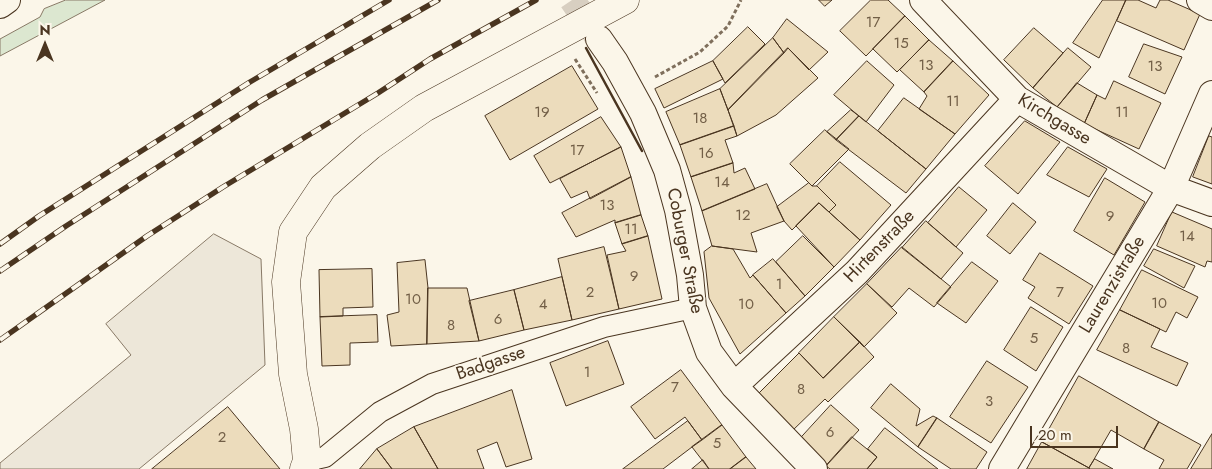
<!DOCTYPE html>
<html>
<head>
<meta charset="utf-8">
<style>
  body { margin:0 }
  #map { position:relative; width:1212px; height:469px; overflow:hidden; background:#fbf6e9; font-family:Jost,sans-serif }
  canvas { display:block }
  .north { position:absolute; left:20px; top:20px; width:50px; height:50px; -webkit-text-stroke:4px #fbf6e9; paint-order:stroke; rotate:0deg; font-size:14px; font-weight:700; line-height:20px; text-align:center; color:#4a3520 }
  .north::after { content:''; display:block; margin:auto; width:18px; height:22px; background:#4a3520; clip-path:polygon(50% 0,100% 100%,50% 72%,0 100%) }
  .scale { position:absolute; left:1030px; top:426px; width:88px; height:22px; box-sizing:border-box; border:2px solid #4a3520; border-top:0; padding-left:6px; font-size:15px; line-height:18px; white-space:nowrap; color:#4a3520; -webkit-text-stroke:4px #fbf6e9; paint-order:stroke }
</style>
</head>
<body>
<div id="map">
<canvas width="1212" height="469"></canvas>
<div class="north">N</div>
<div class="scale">20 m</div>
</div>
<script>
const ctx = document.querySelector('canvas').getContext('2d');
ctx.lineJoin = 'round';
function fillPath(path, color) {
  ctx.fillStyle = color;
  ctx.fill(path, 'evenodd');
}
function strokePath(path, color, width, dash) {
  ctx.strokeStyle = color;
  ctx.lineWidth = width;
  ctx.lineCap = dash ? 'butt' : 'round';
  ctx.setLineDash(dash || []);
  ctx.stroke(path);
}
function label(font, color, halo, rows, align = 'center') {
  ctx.font = font + ' Jost,sans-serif';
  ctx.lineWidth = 4;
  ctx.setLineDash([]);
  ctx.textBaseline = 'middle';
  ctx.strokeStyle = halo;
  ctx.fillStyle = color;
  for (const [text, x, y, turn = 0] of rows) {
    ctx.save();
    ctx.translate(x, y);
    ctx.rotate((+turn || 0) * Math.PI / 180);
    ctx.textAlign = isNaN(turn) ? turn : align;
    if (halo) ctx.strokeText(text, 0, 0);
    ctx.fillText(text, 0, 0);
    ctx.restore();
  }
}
const green = new Path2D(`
  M66,0H105L0,56V39L40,17L44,9Z`);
fillPath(green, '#dce7d0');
strokePath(green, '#887966', 1);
const parking = new Path2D(`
  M214,234L261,259L265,365L139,469H0V463L131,355L106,324Z`);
fillPath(parking, '#ede7d9');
strokePath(parking, '#887966', 1);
const building = new Path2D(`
  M819,0H832L825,6Z
  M871,0H888L905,16L866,56L840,31Z
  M1103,0H1126L1099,58L1073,43Z
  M1126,0H1138L1156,8L1160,0H1168L1200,14L1184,50L1117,21Z
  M905,16L929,40L897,72L873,49Z
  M787,19L828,52L809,70L788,48L784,53L773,38Z
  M748,27L765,44L725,83L713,61Z
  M1034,28L1063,53L1033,88L1004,60Z
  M773,38L784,53L728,110L720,89Z
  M929,40L953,61L924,92L900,70Z
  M1144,44L1182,57L1165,94L1129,77Z
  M788,48L818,78L776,115L737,136L728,110Z
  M1068,48L1091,67L1057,107L1033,88Z
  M713,61L723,79L664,108L655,89Z
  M867,61L894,85L866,122L834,95Z
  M953,61L989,95L955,134L919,109L927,96L924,92Z
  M572,66L598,109L510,160L485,116Z
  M1114,81L1161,103L1139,149L1084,124L1097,95L1105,99Z
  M1077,83L1097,95L1084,124L1056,109Z
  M720,89L734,126L680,145L666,112Z
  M904,98L955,134L926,169L878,131Z
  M851,110L859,116L836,140L827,132Z
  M859,116L926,169L906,193L836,140Z
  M601,117L621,147L550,183L534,156Z
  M1025,121L1060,142L1018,194L985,166Z
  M734,126L737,136L725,140L733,163L691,177L680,145Z
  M825,130L849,149L812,186L790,164Z
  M1209,136L1212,137V184L1193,177Z
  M621,147L631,177L590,199L587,191L571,198L560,179Z
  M1068,147L1107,169L1089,197L1047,175Z
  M840,162L891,205L860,240L829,212L836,205L817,186Z
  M733,163L734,173L745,168L755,189L702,211L691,177Z
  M631,177L641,215L615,223V220L576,237L562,213Z
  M1105,178L1145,202L1114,255L1074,231Z
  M809,183L812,186H817L836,205L829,212L819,203L792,230L784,221L777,207Z
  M767,184L784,221L751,233L757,252L712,246L702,211Z
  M959,187L987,210L956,247L928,223Z
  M819,203L860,240L834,267L796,226Z
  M1013,203L1036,222L1010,254L987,236Z
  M1172,212L1212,229V262L1207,261L1205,267L1157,246Z
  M641,215L648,236L622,244L615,223Z
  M926,221L963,253L941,279L902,248Z
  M648,236L662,299L619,309L607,255L626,251L622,244Z
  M803,236L834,267L805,296L776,262Z
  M712,246L733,249L750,278L753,275L786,313L740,354L709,298L704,252Z
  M604,247L619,309L572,320L558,259Z
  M902,247L951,287L934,307L909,288L892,307L867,284Z
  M1154,249L1195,266L1184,288L1144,266Z
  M1040,253L1093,286L1069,324L1028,298L1035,287L1023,280Z
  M773,259L805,296L786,313L753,275Z
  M425,260L428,288L427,344L391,346L387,315L399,312L397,263Z
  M972,262L998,281L966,323L937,303Z
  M372,269L373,307L343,308V316L320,317L319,270Z
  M1142,270L1198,297L1187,318L1176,312L1166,332L1120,310Z
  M562,277L572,320L524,330L514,290Z
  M867,284L897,313L864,347L834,317Z
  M428,288H467L479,341L427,344Z
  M514,290L524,330L479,341L469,301Z
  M1031,307L1063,327L1036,371L1004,350Z
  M1120,310L1160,329L1151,347L1188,363L1177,386L1097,350Z
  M377,315L378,342L350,343V365L322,366L320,317Z
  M834,317L860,342L823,378L799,353Z
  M608,341L624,384L566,406L550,363Z
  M860,342L874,357L828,402L825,399L791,432L756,396L799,353L823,378Z
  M987,361L1028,387L991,443L950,417Z
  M681,370L722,425L702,440L685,417L655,439L631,407Z
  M1079,376L1159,422L1144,449L1111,430L1089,468L1042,442Z
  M891,384L920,409L916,426L933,416L937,418L918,447L871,408Z
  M512,390L532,459L506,467L497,442L477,450L484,469H438L414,427Z
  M831,405L859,430L826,466L799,440Z
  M228,407L280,469H152Z
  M937,418L987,452L976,469H951L918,447Z
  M688,421L702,440L692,447L663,469H623Z
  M1159,422L1201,445L1187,469H1159L1164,460L1144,449Z
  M722,425L746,457L730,469H709L692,447Z
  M414,427L438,469H392L377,449Z
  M885,428L938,469H867L877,457L868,449Z
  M1212,434V469H1191Z
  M852,437L877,457L867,469H830L826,466Z
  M1042,442L1089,468L1090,469H1027Z
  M377,449L392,469H360Z
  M746,457L756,469H730Z
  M1095,459L1113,469H1090L1089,468Z
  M703,460L709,469H692Z`);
fillPath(building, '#ecdcbc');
strokePath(building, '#4a3520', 1);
strokePath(new Path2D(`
  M572,0L598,38`), '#d8cfc1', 26, [26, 13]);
const pedestrian = new Path2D(`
  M307,461L325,457L380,412L432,384L604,327L693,308`);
const minor = new Path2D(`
  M923,0L1017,99L1171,188L1212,203
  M1200,0L1212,7
  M0,5L7,0
  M599,39L615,62L643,113L667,170L678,210L690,275L693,308L709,352L734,386L814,469
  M734,386L857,272L1017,99
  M1002,469L1171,188L1212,94`);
const tertiary = new Path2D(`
  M304,469L307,461L304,429L293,374L286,282L293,232L323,187L370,146L424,108L625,0`);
strokePath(pedestrian, '#4a3520', 22);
strokePath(minor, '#4a3520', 28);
strokePath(tertiary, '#4a3520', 29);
strokePath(new Path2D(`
  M575,59L597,93
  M655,77L700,52L728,26L741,0`), '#7f6f5c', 3, [4, 2.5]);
strokePath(pedestrian, '#fbf6e9', 20);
strokePath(minor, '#fbf6e9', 26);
strokePath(tertiary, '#fbf6e9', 28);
const rail = new Path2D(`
  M0,244L39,216L250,82L389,0
  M0,271L66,226L262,100L438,0
  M0,340L147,236L223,187L378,93L430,59L536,0`);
strokePath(rail, '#4a3520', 5.5);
strokePath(rail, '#fbf6e9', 4, [11]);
strokePath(new Path2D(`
  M586,48L642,151`), '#4a3520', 2.5);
label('15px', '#725f47', null, [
  ["17",873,23],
  ["15",901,44],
  ["13",926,66],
  ["13",1155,67],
  ["11",953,102],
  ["19",542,113],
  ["11",1122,113],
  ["18",700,119],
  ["17",577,151],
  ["16",706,154],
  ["14",722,183],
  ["13",607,206],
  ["12",743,216],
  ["9",1110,217],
  ["11",631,230],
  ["14",1187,237],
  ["9",634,277],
  ["1",779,285],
  ["2",590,293],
  ["7",1060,293],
  ["10",413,300],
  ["10",1159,304],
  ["4",543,305],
  ["10",746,305],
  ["6",498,320],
  ["8",451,326],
  ["5",1034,339],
  ["8",1126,349],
  ["1",587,373],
  ["7",675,388],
  ["8",801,390],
  ["3",989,402],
  ["6",830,433],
  ["2",222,438],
  ["5",717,444]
]);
label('18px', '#4a3520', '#fbf6e9', [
  ["Kirchgasse",1054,120,31],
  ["Hirtenstraße",880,247,-46],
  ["Coburger Straße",684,251,79],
  ["Laurenzistraße",1113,285,-59],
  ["Badgasse",491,364,-19]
]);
</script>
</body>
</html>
